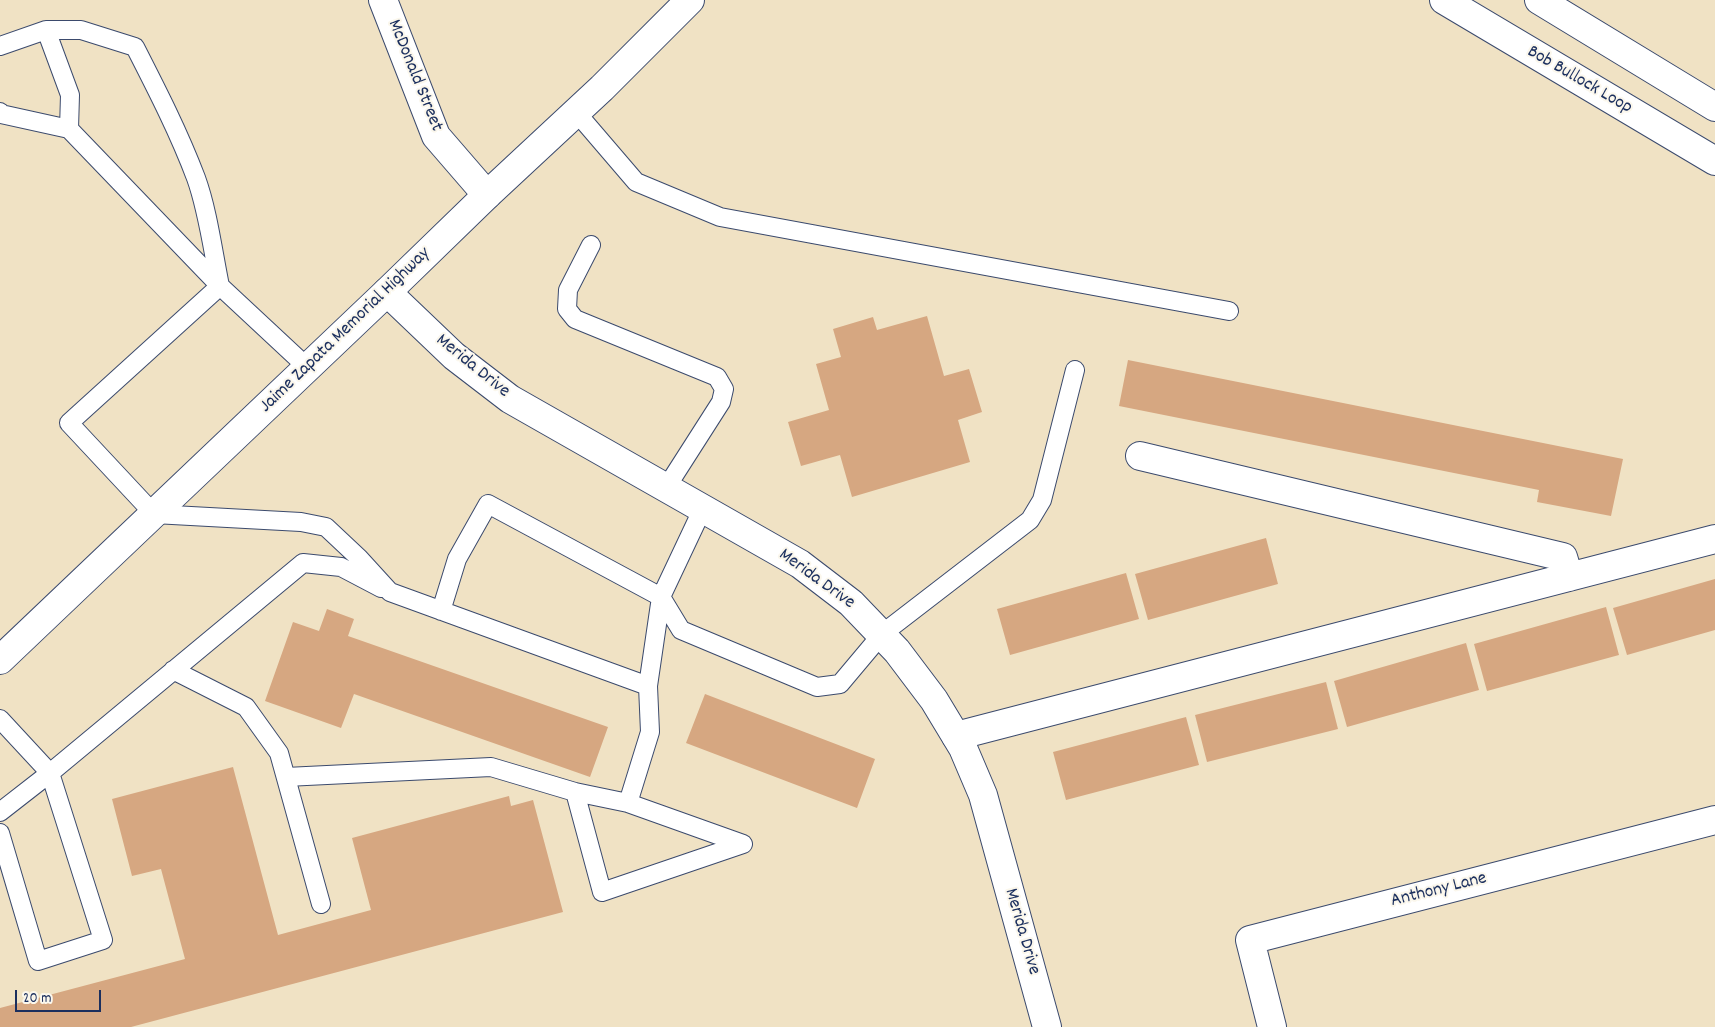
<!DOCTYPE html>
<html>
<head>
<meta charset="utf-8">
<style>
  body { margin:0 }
  #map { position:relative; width:1715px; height:1027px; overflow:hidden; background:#f0e2c4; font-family:Dekko,sans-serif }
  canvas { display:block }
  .scale { position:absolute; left:15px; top:990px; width:86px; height:22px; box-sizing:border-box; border:2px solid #1b2f5e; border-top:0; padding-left:6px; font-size:15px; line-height:18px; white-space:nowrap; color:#1b2f5e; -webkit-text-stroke:4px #fbf7ec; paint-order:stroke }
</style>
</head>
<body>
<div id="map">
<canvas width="1715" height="1027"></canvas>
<div class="scale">20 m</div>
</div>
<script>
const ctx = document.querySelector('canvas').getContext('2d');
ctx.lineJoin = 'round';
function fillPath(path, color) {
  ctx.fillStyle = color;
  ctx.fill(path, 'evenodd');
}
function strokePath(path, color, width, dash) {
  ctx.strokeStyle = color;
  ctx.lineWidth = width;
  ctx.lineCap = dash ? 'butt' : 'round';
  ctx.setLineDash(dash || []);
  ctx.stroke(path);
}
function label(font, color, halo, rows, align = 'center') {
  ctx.font = font + ' Dekko,sans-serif';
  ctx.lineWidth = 4;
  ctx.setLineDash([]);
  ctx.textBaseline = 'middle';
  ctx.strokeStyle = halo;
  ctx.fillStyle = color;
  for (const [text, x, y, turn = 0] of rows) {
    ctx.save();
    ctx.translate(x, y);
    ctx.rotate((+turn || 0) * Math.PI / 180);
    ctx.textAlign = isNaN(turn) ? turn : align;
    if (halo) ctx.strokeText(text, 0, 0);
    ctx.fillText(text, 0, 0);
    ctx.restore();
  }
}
fillPath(new Path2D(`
  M927,316L944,376L969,369L982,412L958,420L970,462L852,497L840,455L801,466L788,422L829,410L816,364L841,357L833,329L873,317L877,330Z
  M1128,360L1623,459L1611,516L1537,502L1539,490L1119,406Z
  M1266,538L1278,584L1148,620L1135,574Z
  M1126,573L1139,619L1010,655L997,609Z
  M1715,579V630L1627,655L1613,608Z
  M1606,607L1619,655L1487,691L1474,644Z
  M327,609L354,619L348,636L608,727L590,777L354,694L341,728L265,701L293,622L319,631Z
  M1466,643L1479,690L1347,727L1334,681Z
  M1326,682L1338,729L1207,762L1195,715Z
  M705,694L875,759L857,808L686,743Z
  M1186,717L1199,765L1066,800L1053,752Z
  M233,767L278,935L371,910L352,838L509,796L511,806L533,800L563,912L131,1027H0V1008L185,959L161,869L132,876L112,799Z`), '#d6a781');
const service = new Path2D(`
  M0,46L46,30H81L135,47C157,90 179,133 196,178C208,211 213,252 220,286
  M0,112L1,114L69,129L70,95L46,30
  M576,112L636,182L720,217L1229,311
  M69,129L220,286
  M591,245L568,290L567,309L575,319L717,377L724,389L721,402L666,488
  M308,368L220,286L69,423L154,514L301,522L326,527L359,558L390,592L648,686L661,597L703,508
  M441,611L457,559L488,504L661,597L681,630L817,687L840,684L882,634L1030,520L1042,500L1075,370
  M173,670L246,707L279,753L321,904
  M0,719L50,773L303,563L341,567L381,588
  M286,777L491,767L575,792L628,803L743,844L602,892L575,792
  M628,803L650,732L648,686
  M0,812L50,773L103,940L38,961L0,833`);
const minor = new Path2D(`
  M383,0L436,136L487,195
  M1140,456L1563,557L1569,577
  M956,736L1715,539
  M1272,1027L1250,940L1715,820`);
const tertiary = new Path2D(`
  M387,292L454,356L510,399L800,564L851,603L897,651L934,700L963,748L983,795L1047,1027`);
const primary = new Path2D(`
  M0,660L387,292L487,195L602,88L690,0`);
const motorway = new Path2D(`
  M1444,0L1715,161
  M1539,0L1715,107`);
strokePath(service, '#3b4a6d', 20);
strokePath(minor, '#3b4a6d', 30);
strokePath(tertiary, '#3b4a6d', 30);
strokePath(primary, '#3b4a6d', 30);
strokePath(motorway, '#3b4a6d', 30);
strokePath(service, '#fff', 18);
strokePath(minor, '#fff', 28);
strokePath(tertiary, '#fff', 28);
strokePath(primary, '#fff', 28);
strokePath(motorway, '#fff', 28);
label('19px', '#1b2f5e', '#fbf7ec', [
  ["McDonald Street",414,76,68],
  ["Bob Bullock Loop",1579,81,30],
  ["Jaime Zapata Memorial Highway",346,331,-44],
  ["Merida Drive",472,367,39],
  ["Merida Drive",816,580,36],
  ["Anthony Lane",1439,891,-14],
  ["Merida Drive",1021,932,74]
]);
</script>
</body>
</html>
